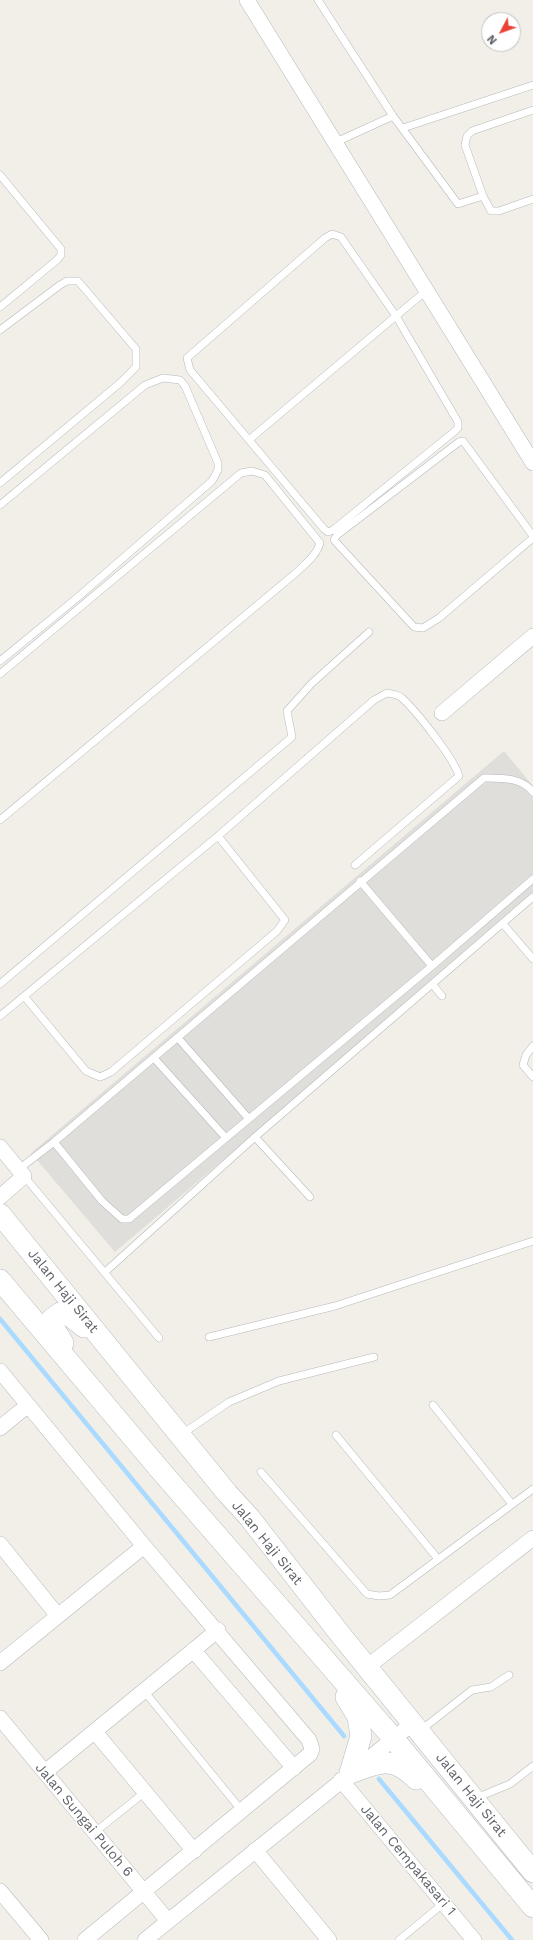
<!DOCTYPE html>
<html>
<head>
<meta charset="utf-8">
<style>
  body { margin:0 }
  #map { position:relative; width:533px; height:1940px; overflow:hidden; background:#f1efe8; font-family:"Work Sans",sans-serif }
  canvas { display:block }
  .north { position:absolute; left:481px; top:12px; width:40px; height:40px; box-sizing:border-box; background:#fff; border:1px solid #bfc1c3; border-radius:50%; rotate:229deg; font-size:11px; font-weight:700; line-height:16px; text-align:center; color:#5f6368 }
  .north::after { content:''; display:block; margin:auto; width:14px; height:18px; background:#ea4335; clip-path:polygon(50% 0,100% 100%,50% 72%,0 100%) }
</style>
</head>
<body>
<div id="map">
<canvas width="533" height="1940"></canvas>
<div class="north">N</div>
</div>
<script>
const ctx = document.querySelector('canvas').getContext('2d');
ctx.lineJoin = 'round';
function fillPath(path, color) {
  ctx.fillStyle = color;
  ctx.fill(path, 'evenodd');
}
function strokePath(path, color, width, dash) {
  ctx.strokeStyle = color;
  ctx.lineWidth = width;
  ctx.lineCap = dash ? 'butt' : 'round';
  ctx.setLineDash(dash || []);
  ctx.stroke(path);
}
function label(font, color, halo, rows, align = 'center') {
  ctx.font = font + ' "Work Sans",sans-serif';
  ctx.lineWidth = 3;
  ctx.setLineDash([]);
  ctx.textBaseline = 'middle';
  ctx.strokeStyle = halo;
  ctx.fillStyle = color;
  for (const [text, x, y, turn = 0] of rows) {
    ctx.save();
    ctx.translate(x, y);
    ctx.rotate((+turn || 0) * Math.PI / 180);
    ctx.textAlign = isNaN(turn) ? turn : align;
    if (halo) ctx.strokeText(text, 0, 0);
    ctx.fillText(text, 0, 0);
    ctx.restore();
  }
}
fillPath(new Path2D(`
  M504,751L533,786V896L115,1252L31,1153Z`), '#e0deda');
strokePath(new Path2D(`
  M0,1319L344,1736
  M379,1779L512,1940`), '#aadaff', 4.5);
const lane = new Path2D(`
  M318,0L393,116L458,204L483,196L491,211H499L533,199
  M403,128L533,85
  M334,143L393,116
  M0,175L61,249V255L57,260L0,307
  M483,196L465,145L467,136L472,131L533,110
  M0,330L60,285L67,281H78L136,349V367L120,383L0,483
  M250,439L396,316L458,422V428L455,431L333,530L328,532L324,529L190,370L187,358L195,351L325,238L332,234L341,237L396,316L426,291
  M0,505L145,385L163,378L180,380L185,386L218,463V470L212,481L78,597L0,661
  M533,536L463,441L459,442L337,535L334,540L414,627L423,628L439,618L533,538
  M0,674L241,473L252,471L265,475L320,543C317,555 306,563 297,572L0,820
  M533,792C521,777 501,778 484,778L54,1142L102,1201L122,1219H129L432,966L533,879
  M360,881L432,966
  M503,924L533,959
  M0,984L292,737L287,711L311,684L369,632
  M433,985L442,996
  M24,996L86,1071L100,1077L111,1072L277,931L285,920L218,836
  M0,1016L218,836L374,700L387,693C391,694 398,694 402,698C416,711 454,758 459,776L355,865
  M178,1038L249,1119
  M533,1046L526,1055L523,1065L533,1077
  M154,1058L226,1138
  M255,1137L310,1197
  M19,1169L54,1142
  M24,1176L159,1338
  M105,1272L255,1137L533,897
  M209,1337L335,1306L533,1241
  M433,1405L512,1504
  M182,1434L229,1402L279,1381L374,1357
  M336,1435L438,1559
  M261,1472L367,1594L379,1596L390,1595L533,1489
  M144,1691L242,1811
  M421,1730L472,1690L491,1687L509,1675
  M476,1798L510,1784L533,1766
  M95,1832L145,1792
  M399,1940L444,1903`);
const street = new Path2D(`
  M247,0L533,463
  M442,713L533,636
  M0,1147L24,1176L0,1197
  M0,1371L144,1546L309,1740L312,1749L310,1754L85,1940
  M0,1428L28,1405
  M0,1544L58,1616
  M193,1650L294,1768
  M0,1663L144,1546
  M367,1667L533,1538
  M0,1718L168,1921
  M95,1732L194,1851
  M45,1772L218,1630
  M341,1780L474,1940
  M255,1850L329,1940
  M0,1891L41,1940
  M145,1940L413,1723`);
const secondary = new Path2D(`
  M0,1214L227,1493L249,1517L340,1634L533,1872
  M0,1280L161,1471L393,1738L533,1907
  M63,1343L55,1330L52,1319L60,1313H66L84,1327
  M346,1697L358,1717L361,1736L350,1773
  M350,1773C379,1763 392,1754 416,1779`);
strokePath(lane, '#b5b8bc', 8);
strokePath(street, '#b5b8bc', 16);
strokePath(secondary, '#b6babf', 22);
strokePath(lane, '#fff', 7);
strokePath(street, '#fff', 15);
strokePath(secondary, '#fff', 21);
label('14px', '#5f6368', '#fff', [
  ["Jalan Haji Sirat",63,1291,51],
  ["Jalan Haji Sirat",267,1543,51],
  ["Jalan Haji Sirat",471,1795,51],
  ["Jalan Sungai Puloh 6",84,1820,50],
  ["Jalan Cempakasari 1",408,1860,50]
]);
</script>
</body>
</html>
